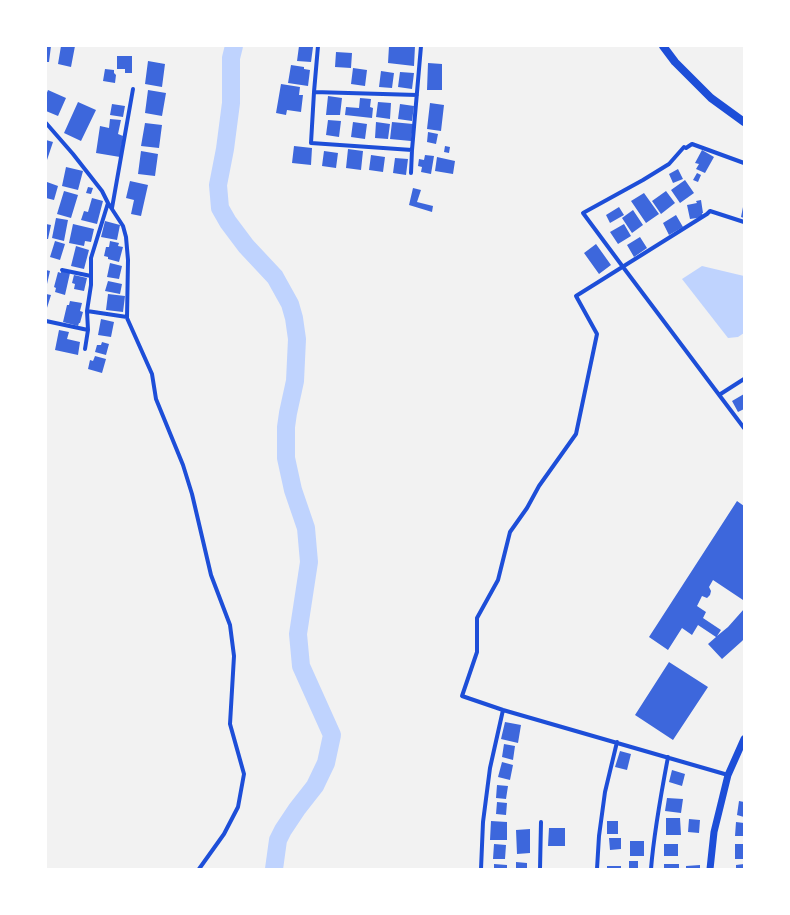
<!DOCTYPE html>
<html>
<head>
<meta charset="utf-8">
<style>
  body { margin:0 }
  #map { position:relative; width:790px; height:915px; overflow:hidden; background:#f2f2f2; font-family:Jost,sans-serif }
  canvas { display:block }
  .frame { position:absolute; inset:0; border:47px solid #fff; pointer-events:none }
</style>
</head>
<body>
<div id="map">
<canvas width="790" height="915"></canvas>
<div class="frame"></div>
</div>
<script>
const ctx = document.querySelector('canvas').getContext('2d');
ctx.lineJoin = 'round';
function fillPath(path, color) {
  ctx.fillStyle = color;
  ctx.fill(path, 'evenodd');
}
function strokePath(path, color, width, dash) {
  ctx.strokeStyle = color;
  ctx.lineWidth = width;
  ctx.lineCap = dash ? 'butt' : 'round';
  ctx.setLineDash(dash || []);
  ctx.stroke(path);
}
fillPath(new Path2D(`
  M702,266L744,276V333L738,337L728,338L682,279Z`), '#bfd3fe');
strokePath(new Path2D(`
  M234,46L231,58V103L225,149L218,185L220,208L228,222L246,246L275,277L290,304L294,318L297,339L295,381L288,413L286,427V458L293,490L306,528L309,562L298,634L301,666L332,735L326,763L315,786L297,809L283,830L278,840L274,869`), '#bfd3fe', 18);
fillPath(new Path2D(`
  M46,46H51L49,62H46Z
  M61,46H75L71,67L58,64Z
  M299,46L313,47L311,62L297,61Z
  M389,46H415L414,66L388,63Z
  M336,52L352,53L351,68L335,67Z
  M117,56H132V73H125V69H117Z
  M148,61L165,64L162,87L145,84Z
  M428,63L442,64V90H427Z
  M291,65L304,67V69L310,70L308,86L288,83Z
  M353,68L367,70L365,86L351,84Z
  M105,69L114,70V73L116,75L115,83L103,81Z
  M381,71L394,73L392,88L379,87Z
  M400,72L414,73L412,89L398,87Z
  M281,84L300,87L299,95H303L301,112L287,110L286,115L276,113Z
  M48,90L66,98L58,116L46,111V95Z
  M148,90L166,93L162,116L145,113Z
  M328,96L342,98L340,115H326Z
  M360,98L371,99L370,107L373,108L372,118L345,115L346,107L359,108Z
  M78,102L96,110L81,141L64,133Z
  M378,102L391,103L390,119L376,117Z
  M430,103L444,105L441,131L427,129Z
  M112,104L125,106L123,117L110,115Z
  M400,104L414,106L412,121L398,119Z
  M110,119L121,120L118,134L123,136L120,157L96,153L100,126L109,128Z
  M328,120L341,121L339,137L326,135Z
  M353,122L367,124L365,139L351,137Z
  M376,122L390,124L388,139L375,138Z
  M392,122L413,124L411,141L390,139Z
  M145,123L162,125L159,148L141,146Z
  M428,132L438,134L436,144L427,142Z
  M46,140L53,142L46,163Z
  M294,146L312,148L311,165L292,163Z
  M445,146L450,147L449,153L444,152Z
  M348,149L363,151L361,170L346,168Z
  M702,150L714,157L705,173L696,169L699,164L695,163Z
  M141,151L158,154L155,176L138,174Z
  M324,151L338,153L336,168L322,166Z
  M371,155L385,157L383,172L369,170Z
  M425,155L434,156L431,174L421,172L422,167L418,166L419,159L424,160Z
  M437,157L455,161L453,174L435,171Z
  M395,158L408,159L406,175L393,173Z
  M66,167L83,171L78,190L62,186Z
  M678,169L683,179L673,183L669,174Z
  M697,173L701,175L698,182L693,180Z
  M685,180L694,193L680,203L671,190Z
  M130,181L148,185L141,216L131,214L134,200L126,198Z
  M47,182L58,186L54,200L46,198V187Z
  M88,187L93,188L91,194L86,193Z
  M413,188L421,190L417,202L433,206L432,212L409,205Z
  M64,191L78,195L71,218L57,214Z
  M666,191L675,203L661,214L652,201Z
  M644,193L659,214L646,223L631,201Z
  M92,198L103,201L97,224L81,220L84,211L88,212Z
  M701,200L703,213H702L703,217L690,219L687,205L697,203L696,201Z
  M619,207L624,215L610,223L606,215Z
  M743,207H744V218L741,217Z
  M633,210L643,225L632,233L622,218Z
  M676,215L683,227L669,235L663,223Z
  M56,218L68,220L64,241L52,238Z
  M105,221L120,225L117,240L101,237Z
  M46,224L51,225L48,239H46Z
  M73,224L94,229L91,242L85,241L84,246L69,243Z
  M624,224L631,236L618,244L610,232Z
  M640,237L647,248L634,257L627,245Z
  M55,241L65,244L60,260L50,257Z
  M110,241L119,243L118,246L123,247L119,262L108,259V257L104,256L106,247H109Z
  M596,244L611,265L599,274L584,253Z
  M76,246L89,250L84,269L71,266Z
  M110,263L122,266L119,279L107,277Z
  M46,270L50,271L47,284H46Z
  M61,271L70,273L65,295L55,292L56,288L54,287L58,272L61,273Z
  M74,275L87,278L84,291L74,289L75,284L72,283Z
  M108,281L122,284L120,294L105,291Z
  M46,294L51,295L46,311Z
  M108,294L125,296L123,312L106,310Z
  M70,301L82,303L80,311L83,312L80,323H79L78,326L63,322L67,305H69Z
  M101,319L114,322L111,337L98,335Z
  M59,330L69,332L67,339L80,342L78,355L55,350Z
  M102,342L109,344L106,355L95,352L97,345H101Z
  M95,356L106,359L102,373L88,369L90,360L93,361Z
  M744,394V409L738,412L732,401Z
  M737,501L744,506V599L743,600L713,580L709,587L711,591L710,595L707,598L702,596L697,606L706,612L703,618L721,630L717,636L728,627L744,609V639L741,642L722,659L708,644L716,637L698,625L692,635L682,628L668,650L649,637Z
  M669,662L708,687L673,740L635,715Z
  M505,722L521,725L518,743L501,739Z
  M504,744L515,746L513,760L502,757Z
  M620,751L631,754L627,770L615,767Z
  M502,762L513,765L510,780L498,777Z
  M672,770L685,774L682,786L669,782Z
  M497,785L508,786L506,799L496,798Z
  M667,798L683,799L681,813L665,811Z
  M739,801L744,802V817L737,815Z
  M497,802L507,803L506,815L496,814Z
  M666,818H680L681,835H666Z
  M689,819L700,820L699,833L688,832Z
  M491,821L507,822V840H490Z
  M607,821H618V834H607Z
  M736,822L744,823V836H735Z
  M549,828H565V846H548Z
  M530,829V853L517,854L516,830Z
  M609,838H621V849L610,850Z
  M630,841H644V856H630Z
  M494,844L506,845L505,859H493Z
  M664,844H678V856H664Z
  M735,844H744V859H735Z
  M629,861H638V869H629Z
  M516,862L527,863V869H516Z
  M494,864L507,865V869H494Z
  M664,864H679V869H664Z
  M744,864V869H736V865Z
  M700,865V869H686V866Z
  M607,866H621V869H607Z`), '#3d67dc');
strokePath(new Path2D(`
  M318,46L314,92L417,95
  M314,92L311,143L412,150
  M46,123L73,154L102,191L108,203L123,226L126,237L128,260L127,318L152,374L156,399L183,465L192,494L211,575L230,625L234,656L230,724L244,774L238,807L224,834L199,869
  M744,163L692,144L686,148L684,147L669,164L643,180L583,213L623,267L744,428
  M411,173L412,150L421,46
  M112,208L133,89
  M62,270L91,276
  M87,311L127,317
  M46,321L88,330
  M85,349L88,330L87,311L91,285V258L108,203
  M719,395L744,379
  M728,775L503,710L462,696L477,652V618L498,580L510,532L527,508L539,486L576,434L597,334L576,296L707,214L710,211L744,222
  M481,869L483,822L490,768L503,710
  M540,869L541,822
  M597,869L599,836L605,792L617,742
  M651,869C654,831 661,794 668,757`), '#1d4ed8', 4);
strokePath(new Path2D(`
  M710,869L714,832L728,775L744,739`), '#1d4ed8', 7);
strokePath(new Path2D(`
  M663,46L675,62L711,98L744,122`), '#1d4ed8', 8);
</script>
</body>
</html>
